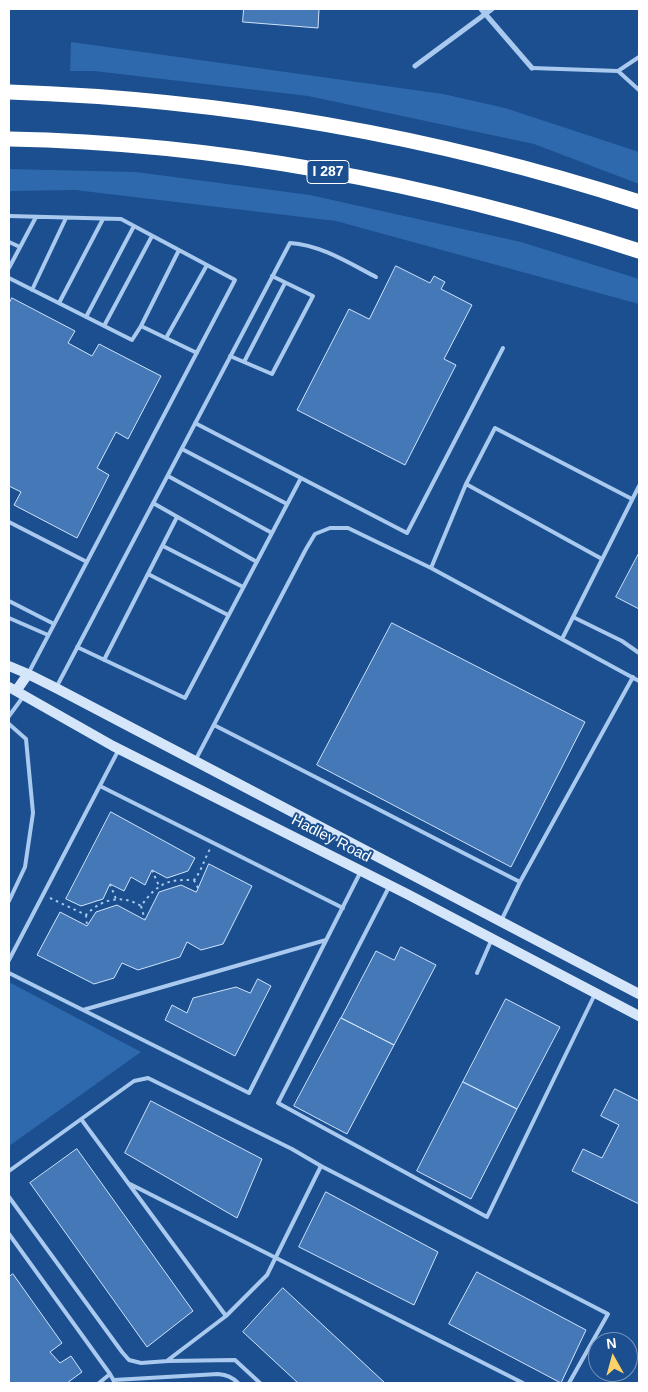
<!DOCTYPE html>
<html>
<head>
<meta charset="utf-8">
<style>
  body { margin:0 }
  #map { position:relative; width:648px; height:1392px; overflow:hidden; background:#1b4f8f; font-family:Helvetica,sans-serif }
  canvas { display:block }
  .frame { position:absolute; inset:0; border:10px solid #fff; pointer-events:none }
  .north { position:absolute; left:588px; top:1332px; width:50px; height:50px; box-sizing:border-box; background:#1b4f8f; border:1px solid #7695bc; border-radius:50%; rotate:353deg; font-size:14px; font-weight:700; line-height:20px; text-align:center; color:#fff }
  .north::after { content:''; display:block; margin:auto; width:18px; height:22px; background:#ffd166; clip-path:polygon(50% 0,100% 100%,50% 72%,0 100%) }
</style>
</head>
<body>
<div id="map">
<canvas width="648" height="1392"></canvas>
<div class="frame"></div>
<div class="north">N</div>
</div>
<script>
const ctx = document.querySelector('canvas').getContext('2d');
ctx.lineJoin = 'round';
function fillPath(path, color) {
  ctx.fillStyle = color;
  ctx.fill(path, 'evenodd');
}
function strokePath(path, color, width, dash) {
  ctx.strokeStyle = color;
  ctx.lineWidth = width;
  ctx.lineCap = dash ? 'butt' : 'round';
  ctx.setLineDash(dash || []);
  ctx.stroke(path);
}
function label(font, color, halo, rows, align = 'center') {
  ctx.font = font + ' Helvetica,sans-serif';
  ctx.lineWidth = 4;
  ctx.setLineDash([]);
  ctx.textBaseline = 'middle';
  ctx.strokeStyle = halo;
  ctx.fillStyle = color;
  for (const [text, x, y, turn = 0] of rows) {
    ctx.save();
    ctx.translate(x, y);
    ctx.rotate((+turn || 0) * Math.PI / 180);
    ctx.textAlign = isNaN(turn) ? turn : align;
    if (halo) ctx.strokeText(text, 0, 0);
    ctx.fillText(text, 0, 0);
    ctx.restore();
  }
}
fillPath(new Path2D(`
  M71,42L443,94L505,108L639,152V184L534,144L308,96L94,71H70Z
  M9,169L136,172L310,195L521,242L639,279V304L336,221L75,190L9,191Z
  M9,982L141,1052L9,1146Z`), '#2e69ad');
const building = new Path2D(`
  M244,9H319L318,28L243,22Z
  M396,266L430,283L434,276L445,282L441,289L472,305L444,359L456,365L405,465L297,410L349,309L369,319Z
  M12,298L75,331L68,343L92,356L99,344L161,376L128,439L116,432L97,468L109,475L77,538L14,505L21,492L9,486V304Z
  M639,553V609L616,597Z
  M392,623L585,722L511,867L317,765Z
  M111,812L195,858L188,871L167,878L152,870L145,885L131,877L124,891L110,884L103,899L81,906L66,899Z
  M209,864L252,886L223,944L201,950L187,942L180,957L138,970L122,963L114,978L94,984L37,955L60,912L87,926L96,912L117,905L145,920L159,892L181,885L196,892Z
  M401,947L436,965L394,1045L341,1018L376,951L394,960Z
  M258,979L271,986L235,1056L165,1020L172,1005L187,1013L193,998L236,987L250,993Z
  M506,999L560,1027L517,1109L463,1082Z
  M341,1018L394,1045L347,1134L294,1106Z
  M463,1082L517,1109L471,1199L417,1171Z
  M615,1089L639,1101V1204L572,1171L583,1149L602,1158L619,1125L601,1116Z
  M151,1101L262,1159L237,1218L125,1153Z
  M77,1149L193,1311L147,1347L30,1183Z
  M326,1192L438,1252L414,1305L299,1247Z
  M477,1272L586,1330L561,1383L449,1324Z
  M13,1274L62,1343L50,1352L60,1363L71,1356L82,1372L67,1383H9V1277Z
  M283,1288L385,1383H298L243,1332Z`);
fillPath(building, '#4478b7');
strokePath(building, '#cfe3fa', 1);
strokePath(new Path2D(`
  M152,870L159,886
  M194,880L198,888
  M110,884L116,899
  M50,898L86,915C101,899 122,894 141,906C157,884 167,879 194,880C201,872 204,860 210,849
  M141,906L145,920
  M86,915L87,926`), '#a9c9ee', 2, [2.5, 4]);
strokePath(new Path2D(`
  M532,68L618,71L639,57
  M618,71L639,90
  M9,216L121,219L235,280L28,674
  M9,242L20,247
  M9,268L36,217
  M9,278L132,340L141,326L197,353
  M32,290L66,218
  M59,303L103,219
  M86,317L134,226
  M104,326L152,236
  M141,326L179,250
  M166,338L207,265
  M230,356L272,374L313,296L272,276
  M244,362L285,283
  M195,423L407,533L503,348
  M182,449L287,504
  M168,476L272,533
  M466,484L602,559
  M153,503L257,562
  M9,522L87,562
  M163,546L243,587
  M431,568L466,484L495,428L632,499
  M148,574L228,615
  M9,601L54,624
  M573,617L622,641L639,653
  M9,618L48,635
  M562,639L639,486
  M77,647L185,698L301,478
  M104,660L177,517
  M57,686L290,243C321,245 349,263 376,277
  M9,716L23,697
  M9,724L26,739L33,813L25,867L9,901
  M214,725L520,882
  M196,759L306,549L315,534L330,528H348L431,568L639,681
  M100,786L343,908
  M389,887L278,1103L487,1217L595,994
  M501,921L520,882L633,677
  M9,960L118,751
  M9,973L249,1093L360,873
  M477,973L491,941
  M83,1010L326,940
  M81,1119L226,1316
  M9,1171L134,1081L148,1078L292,1149L321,1166L608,1314L569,1383
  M130,1184L523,1383
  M9,1197L122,1352L129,1360L141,1363L168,1361L235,1360L260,1383
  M9,1234L110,1374L115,1383
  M168,1360L226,1316L267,1275L321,1166
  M114,1380L218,1374C227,1375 232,1377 238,1383
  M99,1383L110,1374`), '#a9c9ee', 4);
strokePath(new Path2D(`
  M481,9L532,68
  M415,66L492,9`), '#a9c9ee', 5);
strokePath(new Path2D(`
  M9,666L28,674L56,688L639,994
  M9,687L113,746L409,895L639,1016
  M16,691L28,674`), '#d6e6fa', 10);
strokePath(new Path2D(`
  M9,92C224,99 435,136 639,202
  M9,139C222,143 437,185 639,251`), '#fff', 15);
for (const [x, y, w] of [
  [328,172,42]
]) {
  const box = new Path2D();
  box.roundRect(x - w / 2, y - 11.5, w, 23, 4);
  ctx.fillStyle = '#1b4f8f';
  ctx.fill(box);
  strokePath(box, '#fff', 1);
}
label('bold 14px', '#fff', null, [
  ["I 287",328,172]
]);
label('15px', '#fff', '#1b4f8f', [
  ["Hadley Road",331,839,27]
]);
</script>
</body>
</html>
